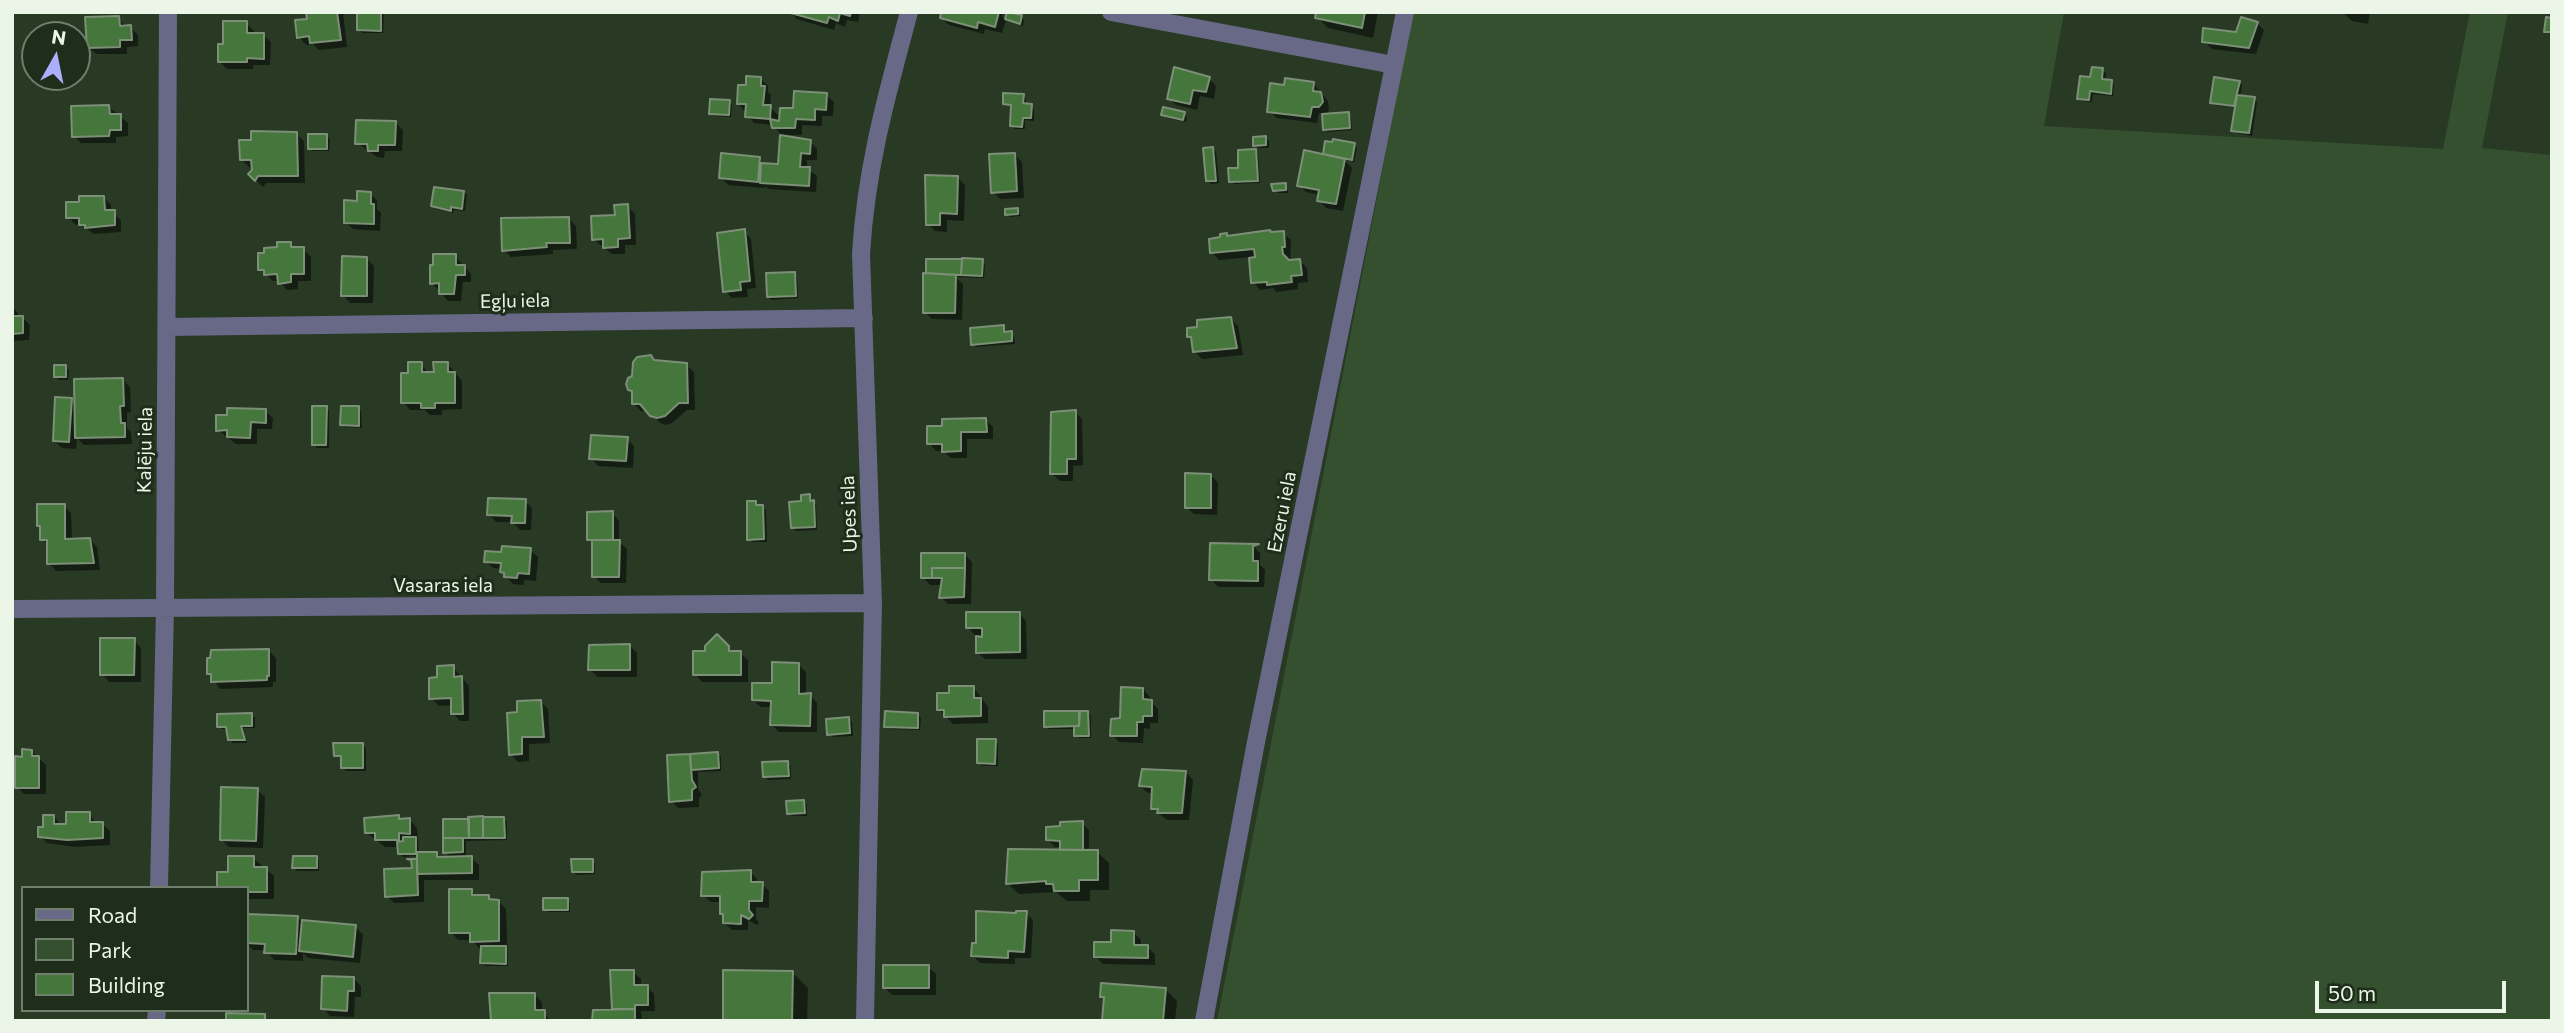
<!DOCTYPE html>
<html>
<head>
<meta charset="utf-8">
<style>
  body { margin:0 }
  #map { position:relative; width:2564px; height:1033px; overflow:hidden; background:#283924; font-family:Commissioner,sans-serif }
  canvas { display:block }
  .frame { position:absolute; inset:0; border:14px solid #ebf6e9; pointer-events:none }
  .legend { position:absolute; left:21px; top:886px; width:228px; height:126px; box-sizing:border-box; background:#1e2e1a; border:2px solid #707e6d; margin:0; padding:9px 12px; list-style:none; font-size:21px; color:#ebf6e9 }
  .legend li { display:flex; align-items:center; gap:14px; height:35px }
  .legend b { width:35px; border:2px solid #707e6d }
  .north { position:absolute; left:21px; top:21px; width:70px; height:70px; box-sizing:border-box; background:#1e2e1a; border:2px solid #707e6d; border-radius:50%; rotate:9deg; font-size:19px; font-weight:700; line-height:28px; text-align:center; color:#ebf6e9 }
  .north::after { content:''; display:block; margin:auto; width:24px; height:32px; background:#abaffb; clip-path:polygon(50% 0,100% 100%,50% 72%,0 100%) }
  .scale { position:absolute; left:2315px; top:981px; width:191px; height:32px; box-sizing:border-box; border:4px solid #ebf6e9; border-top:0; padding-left:9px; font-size:21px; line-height:24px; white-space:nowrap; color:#ebf6e9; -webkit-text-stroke:5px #1e2e1a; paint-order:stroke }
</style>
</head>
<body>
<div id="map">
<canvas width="2564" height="1033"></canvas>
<div class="frame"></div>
<ul class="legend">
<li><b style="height:9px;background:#676987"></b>Road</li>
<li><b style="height:19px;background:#34502e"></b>Park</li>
<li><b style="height:19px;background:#45763b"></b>Building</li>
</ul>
<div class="north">N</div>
<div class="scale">50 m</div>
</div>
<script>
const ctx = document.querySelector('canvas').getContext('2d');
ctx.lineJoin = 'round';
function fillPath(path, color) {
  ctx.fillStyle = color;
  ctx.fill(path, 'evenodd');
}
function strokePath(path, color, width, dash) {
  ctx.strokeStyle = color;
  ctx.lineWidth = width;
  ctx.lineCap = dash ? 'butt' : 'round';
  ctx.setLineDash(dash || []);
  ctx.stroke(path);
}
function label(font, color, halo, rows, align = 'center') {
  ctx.font = font + ' Commissioner,sans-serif';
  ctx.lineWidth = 6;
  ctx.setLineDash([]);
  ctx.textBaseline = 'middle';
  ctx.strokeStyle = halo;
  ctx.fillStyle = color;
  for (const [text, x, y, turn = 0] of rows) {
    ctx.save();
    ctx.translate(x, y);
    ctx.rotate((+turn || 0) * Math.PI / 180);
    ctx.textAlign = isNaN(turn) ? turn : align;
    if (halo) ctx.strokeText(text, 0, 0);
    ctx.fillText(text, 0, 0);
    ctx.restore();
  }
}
fillPath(new Path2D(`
  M1413,12H2064L2044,126L2443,149L2470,12H2508L2482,148L2552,155V1021H1217Z`), '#34502e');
fillPath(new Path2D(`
  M321,12H343L347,47L319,50L313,44L306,45L299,37L309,20Z
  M359,12H384L383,33H362L359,30Z
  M790,12H860L858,22L847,20L845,27L836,23L834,30L797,19Z
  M943,12H1003L1002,16L1006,20L1002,33L985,29L984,34L949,25L941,18Z
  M1318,12H1378L1373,38L1328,28L1317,17Z
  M2342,12H2370L2368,24L2352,21Z
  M1021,17L1024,20L1023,26L1007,19Z
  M118,18L126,27H130L138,35V46L127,47V54H96L88,47Z
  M246,23L254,31V35H263L271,42L270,65H253V69H227L219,61L225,46Z
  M2257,23L2264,30L2256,54L2212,49L2204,41L2237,34Z
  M2103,70L2106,73L2105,81L2114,85L2113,96L2093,94L2092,102L2082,101L2079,98L2092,79Z
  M761,79L768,86V92L771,95L770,107L781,118L826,95L834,102L833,116H822V126L802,125V135H781L773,125L754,123L738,103L747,87Z
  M1209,79L1216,86L1214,99L1200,96L1197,110L1176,105L1169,98Z
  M2239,82L2242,85L2240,97L2254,99L2257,102L2252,136L2236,133L2233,130L2236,108L2215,105L2212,102Z
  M1313,83L1328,101L1329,110L1326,116L1348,114L1351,117L1352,130L1328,132L1325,129L1324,114L1319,113L1317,123L1277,118L1269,111L1286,87Z
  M1023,95L1026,99V105L1034,109V121L1025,120V129H1015L1012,126L1013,107L1005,103Z
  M729,101L732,105L731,117L714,116L711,113Z
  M109,107L128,123V136L116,137V143H81L74,136Z
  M1184,114L1187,117L1186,122L1167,118L1163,115Z
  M395,122L403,130L402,151H385L384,158L377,157L357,143Z
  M296,134L304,141L305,183H266L263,187L250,174L253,167H249L241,159Z
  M326,136L330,139L329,151H313L309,148Z
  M1266,138L1269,141V148H1258L1255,145Z
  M810,141L817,149V160H807V169L817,176L816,192L769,189L765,186V188L728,185L721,177L759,159L766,166H780Z
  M1327,143L1354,145L1357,148L1354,162L1344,160L1352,168L1343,211L1326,208L1319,200L1320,195L1306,192L1299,185L1324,156Z
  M1213,149L1216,152L1219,183L1211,184L1208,180Z
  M1255,151L1258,154L1260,183L1234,184L1231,181Z
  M1014,154L1022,162L1024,198L1000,199L993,192Z
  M958,178L965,185L964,221L947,220V232L935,231L928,224Z
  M1285,185L1289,193H1278L1274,190Z
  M464,192L467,195L465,211L454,210L453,213L436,209L433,205Z
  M370,193L377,201V209L381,213L380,231L353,229L345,222L358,202Z
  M104,198L111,205V212L121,220V232L94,234L81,225H76L68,217Z
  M627,206L635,214L636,245H625V254H612L593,239Z
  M1017,209L1021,216L1010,217L1007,214Z
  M569,219L576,226L577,249L553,250V254L511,257L504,250Z
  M744,231L751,239L756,288L747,289L748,297L732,298L725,291Z
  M1283,233L1291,240L1290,262L1300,261L1307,268L1308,282L1298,283V289L1276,292L1273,288L1260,290L1253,282L1250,257L1219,260L1212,252L1227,235L1228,237Z
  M290,244L296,249H303L311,257V281H298V289L287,290L279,281H273L260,269L279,249Z
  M455,256L471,274V282H463L461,301H448L432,283Z
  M366,258L374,266L373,303H350L343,295Z
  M982,261L985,264L984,278L955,277L963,284L962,320L932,319L925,312L931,275L928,272Z
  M794,274L797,277L798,298L771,300L768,297Z
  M12,307L18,313V317H22L30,325L29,340L12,341Z
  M1231,319L1238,326L1243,355L1202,359L1194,351L1193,341L1189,337Z
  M1003,327L1006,334L1011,333L1014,337L1015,344L976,347L973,344Z
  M656,362L686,365L694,372L695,410H687L672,423L666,425L660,423L649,411H641L634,404V393L630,389Z
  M447,363L462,381V409L442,410V415H430L425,410H410L403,402L410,374L421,364L429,374H435Z
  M65,367L69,370L68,380H59L56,377Z
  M123,380L130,387L131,412L127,413V428L131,432L132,444L84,445L77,438L76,449L62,448L54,441L71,400L76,405Z
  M326,408L329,411V448H317L314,445Z
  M358,408L361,411L362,428L345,427L341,424Z
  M265,411L273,418L272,429H257V444H236L218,430Z
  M1075,412L1082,419L1083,465L1073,466V481H1060L1052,474Z
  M986,420L993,427V439H967V458H951L943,451H936L929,443L944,428Z
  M627,439L634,446L633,468L598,466L591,458Z
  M1211,475L1218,483L1217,515L1194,514L1186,507Z
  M809,496L816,505L817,530L796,531L793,528L803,502Z
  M525,501L532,508L531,530H520L513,522H496L489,514Z
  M755,502L766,510L767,542H752L749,539Z
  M64,506L71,513L72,540H90L97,547L100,570L56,571L49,563V546L42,539V530L38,526Z
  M612,513L619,521V542L627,549L626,583H601L594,576V545L588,539Z
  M1253,546L1260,553V565L1265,570L1264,587H1218L1211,579Z
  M530,550L538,557L536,581L524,580V585L513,584L501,572L502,569L493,568L486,561L503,554Z
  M964,554L972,562L971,604H948L941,597L943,585H930L923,577Z
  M1019,613L1026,621L1027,659H985L977,652L984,635H975L968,627Z
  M717,636L734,653H740L748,660V682H702L695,674Z
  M134,640L141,648V682H109L102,674Z
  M629,645L637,653V677H598L590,670Z
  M269,651L276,658V682H273V687L220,689L208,673Z
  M799,665L806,672V695H810L817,703V732H779L772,725V707H761L753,700Z
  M453,667L469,686V721H460L453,713V705L439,706L431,698L439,679Z
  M974,688L988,707V723L953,724L939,709L951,695Z
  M1143,689L1150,697V701L1158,709V723H1150V729L1144,728L1143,743L1119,742L1112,735Z
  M541,702L548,709L550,743L529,744V761L518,762L510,754Z
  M1088,712L1091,716V738H1079L1076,735V729H1049L1045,726L1046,713Z
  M918,714L921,718L920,730L890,729L886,726Z
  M252,715L255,718V728H243L247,743H233L229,739L228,729H222L219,726Z
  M849,719L852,722L853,736L832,737L829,734Z
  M995,741L998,744V766H982L979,762Z
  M363,745L366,748V771H346L343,768V759L336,756Z
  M32,751L46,765V794H24L17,787Z
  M718,754L721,757V771L698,772V789L702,795L699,798V807L678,808L671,801L669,757Z
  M788,763L791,766V779L768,780L765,776Z
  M1186,772L1193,780L1189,820H1167L1152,808L1153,793H1148L1140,786Z
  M257,790L265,797L263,848L229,847L222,840Z
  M804,802L807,805V816H792L789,813Z
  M89,814L97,824H102L110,831V845L75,847L47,843L40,836L54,816L61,826H68Z
  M398,817L402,820H410L417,828L419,853H436L441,858H452L445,852V821L504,818L507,822V840L466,841V858H471L479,865V880H424V902L394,903L387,896L414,870L418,856L403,857L400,854L399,847H385L366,832Z
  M1082,823L1089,830V852H1097L1109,863V890H1090V901H1067L1056,892L1019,894L1007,883L1062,851V847H1055L1048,840Z
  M253,858L261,865V869H266L274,876V899H247V888L229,874Z
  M316,858L319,861V871H297L294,867Z
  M592,860L595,864V874L577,875L573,872Z
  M750,872L757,879V884H762L769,891V908L756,907V919L759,923L757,925L748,920V930H732L724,923L722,902H711L703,895Z
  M471,891L477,897H489L493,901H498L506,909L508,966H485L482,963L483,948L480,949L472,940H458L451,932Z
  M567,900L570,903V912H548L545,909Z
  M1026,913L1033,920L1031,958H1015V964L980,963L973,956L1018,915Z
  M247,915L297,917L301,921L355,927L363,934L360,963L308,958L303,953V961L274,960L266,950H253L247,944Z
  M1133,932L1141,940V947H1147L1155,954V965L1103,964L1096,957Z
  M928,967L936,974V995H892L884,987Z
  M612,972H633L641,979V987H647L654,994L655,1011H641L642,1021H594L614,1011Z
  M793,973L808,988L807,1021H724Z
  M353,978L361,986V997H355L354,1017L330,1016L323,1008Z
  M1165,989L1177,1001L1175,1021H1104L1105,999L1102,996Z
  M535,995L542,1002V1011L551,1021H493Z`), '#0007');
const building = new Path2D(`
  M306,12H337L341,40L310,43L309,36L297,38L295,20L307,19Z
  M357,12H381V31L357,30Z
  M787,12H851L850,16L840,13L838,21L829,17L827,23Z
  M941,12H999L995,27L978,22L977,28L940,18Z
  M1007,12L1022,15L1020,24L1005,19Z
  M1316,12H1365L1362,28L1315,18Z
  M119,16L120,26L131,25L132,40H120V47L87,48L85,17Z
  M2241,17L2258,22L2249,48L2202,42L2203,28L2236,32Z
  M2546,17L2552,18V32H2544Z
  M223,21H247V33H264V59L247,58V62H218V44H223Z
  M1174,67L1210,77L1206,92L1193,90L1190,104L1167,99Z
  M2092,67L2103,68L2102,79L2112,80L2111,94L2090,91L2089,100L2077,99L2080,76L2090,77Z
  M746,76L761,77V86H765L763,105H771L770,119L745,117L746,104H737L738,85H746Z
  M2214,77L2240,81L2234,106L2210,103Z
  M1285,78L1314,82L1313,91L1321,92L1323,102L1319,107H1312L1310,117L1267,112L1270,83L1284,85Z
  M794,91L827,93L826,110L815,109V120L796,119L795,128H772L770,119L779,121L780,108H793Z
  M1003,93L1024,94L1023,103L1032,104L1031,118H1023L1022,127L1010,126L1011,105L1003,104Z
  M2237,95L2255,97L2249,133L2231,131Z
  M710,99L730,100L729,115L709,114Z
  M109,105L110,114H121V130H110L109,136L72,137L71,106Z
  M1163,107L1185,112L1183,120L1161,115Z
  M1349,112L1350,128L1323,130L1322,114Z
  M356,120L396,121L395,145H378V151H368L367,144H355Z
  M251,131L297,132L298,176H258L255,181L248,174L252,170L251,160H240L239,140H251Z
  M308,134H327V149H308Z
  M780,135L811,140L810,154L801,153L800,167H810L809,186L760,183L761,163L778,164Z
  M1266,136V145L1253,146V137Z
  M1333,139L1355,143L1352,160L1323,154L1325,141L1332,142Z
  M1213,147L1216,181H1206L1203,148Z
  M1256,149L1258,181L1229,182L1228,168H1238V150Z
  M1304,150L1345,159L1336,204L1317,201L1319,190L1297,186Z
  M721,153L760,157L758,182L719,178Z
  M1015,153L1017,191L991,193L989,154Z
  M925,175L958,176L957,214L940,213V225H926Z
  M1286,183V190L1273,191L1271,184Z
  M434,187L464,191L462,209L451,207V211L431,206Z
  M357,191L371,192V204H374V224L344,223V200L357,201Z
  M79,196H104L105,210H115V225L85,228V225H79V218H66V202H79Z
  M628,204L630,238L618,239V247L603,248V239L592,240L591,216L615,215L614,205Z
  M1018,208V214L1005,215V209Z
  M569,217L570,243H546L547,247L502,251L501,218Z
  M745,229L750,281L740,282L741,290L723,292L717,233Z
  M1270,230L1271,232L1284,231L1285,247H1282L1283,254L1289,260L1300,259L1302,275L1291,276L1292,282L1267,285V282L1251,283L1249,258L1255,257L1254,249L1210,253L1209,239L1220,237V234L1227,233V236Z
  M277,242H291V247H304V274H291V282L278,284L277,274L264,275V270H258V253H264V248L277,247Z
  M433,254H456V265H465V275H456L454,294H439V283L430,284V265H433Z
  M342,256L367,257V296H341Z
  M962,258L983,259L982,276L961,275Z
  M926,259H962L961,275L926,273Z
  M795,272L796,296L767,297L766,273Z
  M923,273L956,275L955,313H923Z
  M12,316H23V333L12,334Z
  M1231,317L1237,348L1193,352L1191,337H1187V328L1197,327V320Z
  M1004,325V332L1012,331V341L971,345L970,328Z
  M651,355L654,360L687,363L688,403H679L665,416L657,418L650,416L640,404H632V391L628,390L626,384L628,378L632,376L633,362L637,357Z
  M408,362H422V372H434L433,362H448V372H455V403H435V408H421V403H401V373H408Z
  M54,365H66V377H54Z
  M123,378L124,406H120L121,423H125V437L75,438L74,379Z
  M55,397L72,398L69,442L53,441Z
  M312,406H327L326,445H312Z
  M341,406H359V426L340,425Z
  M227,408L266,409V423L251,422L250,438L227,437V430L216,431V415H227Z
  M1076,410V459H1067V474H1050L1051,412Z
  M986,418L987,432H961V451L942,452V444H927V426H942V419Z
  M591,435L628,437L626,461L589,459Z
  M1185,473L1211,474V508H1185Z
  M810,494V501L814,500L815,527L791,528L789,502L801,501V495Z
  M488,498L526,499L525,523H511L512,516L487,515Z
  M747,501H756V505H763L764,539L747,540Z
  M37,504H65V539L90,538L94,563L47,564V540H40V526H37Z
  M613,511V540H587V512Z
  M592,540H620L619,577H592Z
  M1210,543L1259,544L1253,546V561H1258V581L1209,580Z
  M502,546L531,548L529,574L518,573L517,578L504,577V573L500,572L501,563L484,562L485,551L501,552Z
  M921,553H965V568H932V578H921Z
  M932,568H965L964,597L939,598L942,578H932Z
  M966,612H1020V652L976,653V636L982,637V628H966Z
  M717,634L729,646V651H741V675H693V651H705V646Z
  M100,638H135L134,675H100Z
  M630,644V670H588L589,645Z
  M269,649V676H267V680L211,682V674H207V658H210L211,650Z
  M772,662L799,663V694L811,693L810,726L770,725L771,701L752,700V683H772Z
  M454,665V677L462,676L463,714H451V698L429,699V678L437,677V666Z
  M949,686H974V698H981V716L944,717V710H937V693H949Z
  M1121,687L1143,688V699L1152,700V716H1143V722H1137V736H1110L1111,719L1120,718Z
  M541,700L544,737H522V754L509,755L507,713L517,712V701Z
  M885,711L918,713V728L884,727Z
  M1044,711H1079V726L1044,727Z
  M1080,711H1088L1089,736H1074V726H1079Z
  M252,713V726H241L245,740H228L226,727H217V714Z
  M849,717L850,733L827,735L826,719Z
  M977,739H996L995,764L977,763Z
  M333,743H363V768H341V756H334Z
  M22,749L32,750V756H39V788H15V756L22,757Z
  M718,752L719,768L691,770L690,754Z
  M690,754L692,780L696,787L692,790V800L669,802L667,755Z
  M788,761L789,776L763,777L762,762Z
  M1142,769L1186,771L1182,813H1157L1158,809H1151L1152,787L1139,786Z
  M221,787L258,788L256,841L220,840Z
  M804,800L805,813L787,814L786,801Z
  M66,812H90V822H103V838L67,840L38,837V827H43V815H54V824H66Z
  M399,815V819L410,818V834L399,833V840H375V833H365L364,818Z
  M483,816V838H469L468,817Z
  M483,817H504L505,838H483Z
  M443,819H469V838H443Z
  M1083,821V850H1060V841L1046,840V827L1060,826V822Z
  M403,837H416V854H398L397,842L403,841Z
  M443,838H463V852L443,853Z
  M1008,849L1098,850V880H1079V891H1054L1053,884H1046V881L1006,884Z
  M417,852H437V857L472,856V873L417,874Z
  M228,856H254V867H267V892H247V888H217V872H228Z
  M293,856H317V868H292Z
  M407,859H417L418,895L385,897L384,869L412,868L411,860Z
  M571,859H593V872H572Z
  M751,870V882H763L762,901H749V910L753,915L749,919L741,915V924L723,923V914H720V896H701L702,872Z
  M449,889H472V895H489V899L499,900V941L470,942V933H449Z
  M543,898H568V910H543Z
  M976,911L1016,913V911H1027L1024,952L1008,951V958L971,956L972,943H976Z
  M247,914L298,916L296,954L264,953L265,944L247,943Z
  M302,920L356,925L353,957L299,951Z
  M1111,930L1134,931V945H1148V958L1094,957V942H1111Z
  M481,946H506V964L480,963Z
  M883,965H929V988H883Z
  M610,970H634V985H648V1005H635V1009H612Z
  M723,970L793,971L792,1021H723Z
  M322,976L354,977V991H348L347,1011L321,1009Z
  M1101,983L1166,988L1163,1021H1102L1104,997H1100Z
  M489,993H535V1010H545V1021H491Z
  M635,1009V1021H592L593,1010Z
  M226,1013L265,1014V1021H226Z`);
fillPath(building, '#45763b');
strokePath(building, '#7c8f77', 2);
strokePath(new Path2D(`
  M1111,12L1394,65
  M167,327L864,318
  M12,609L873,603
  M159,888L165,608L168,12
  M156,1021L157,1010
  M865,1021L873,603L861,254C866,168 887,94 909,12
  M1204,1021L1256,742L1405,12`), '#676987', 18);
label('19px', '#ebf6e9', '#1e2e1a', [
  ["Egļu iela",515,301,-1],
  ["Kalēju iela",145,450,-89],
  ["Ezeru iela",1282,512,-79],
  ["Upes iela",849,514,-92],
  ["Vasaras iela",443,586]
]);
</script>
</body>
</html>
